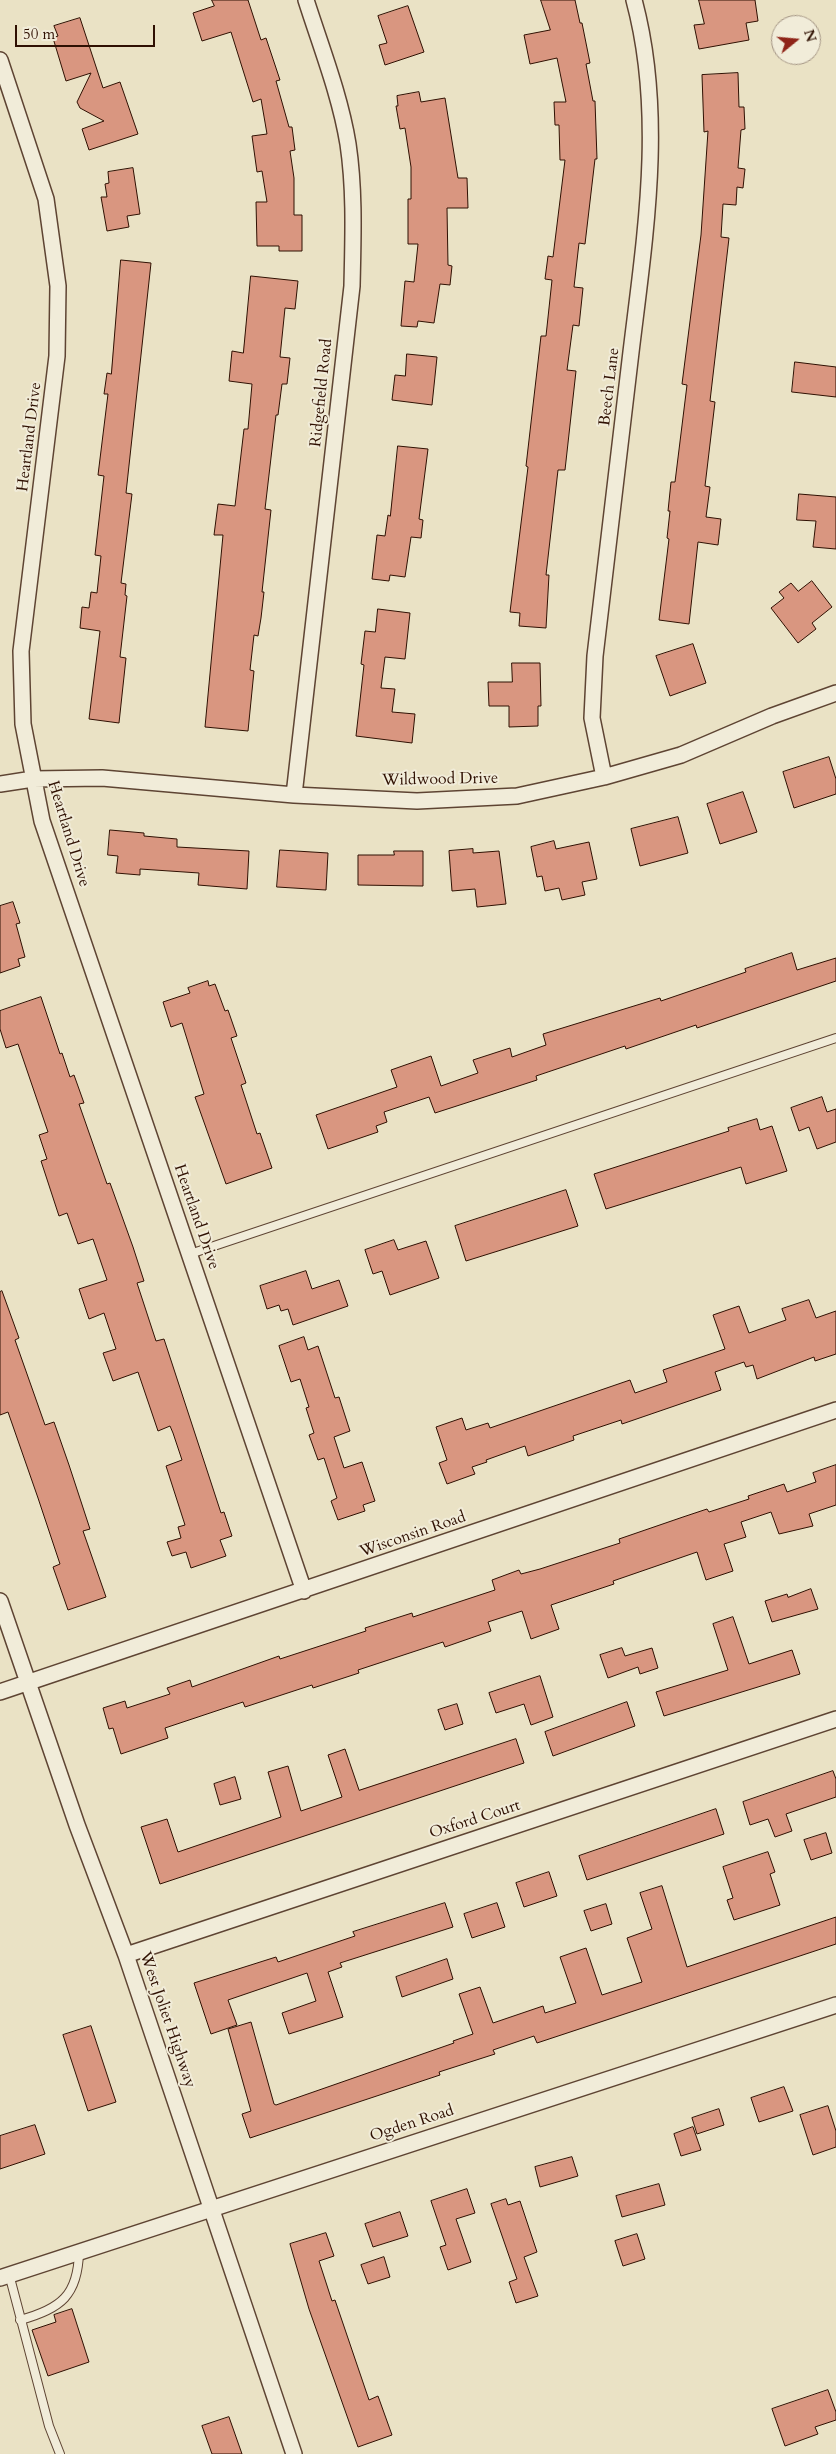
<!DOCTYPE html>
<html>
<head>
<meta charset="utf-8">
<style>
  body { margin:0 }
  #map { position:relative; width:836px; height:2454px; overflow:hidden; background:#eae2c5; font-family:Cardo,serif }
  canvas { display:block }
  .north { position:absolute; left:771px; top:15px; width:50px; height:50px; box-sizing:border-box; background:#f1ecd9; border:1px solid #a39483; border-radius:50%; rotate:73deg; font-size:14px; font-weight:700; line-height:20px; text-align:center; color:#2f1002 }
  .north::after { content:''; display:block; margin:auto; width:18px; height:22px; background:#8f2418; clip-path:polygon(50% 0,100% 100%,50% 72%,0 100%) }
  .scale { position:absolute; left:15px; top:25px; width:140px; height:22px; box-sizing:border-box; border:2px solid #2f1002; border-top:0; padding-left:6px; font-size:15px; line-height:18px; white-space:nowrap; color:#2f1002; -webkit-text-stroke:4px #f1ecd9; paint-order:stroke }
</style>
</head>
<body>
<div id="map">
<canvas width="836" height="2454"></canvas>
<div class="north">N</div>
<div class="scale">50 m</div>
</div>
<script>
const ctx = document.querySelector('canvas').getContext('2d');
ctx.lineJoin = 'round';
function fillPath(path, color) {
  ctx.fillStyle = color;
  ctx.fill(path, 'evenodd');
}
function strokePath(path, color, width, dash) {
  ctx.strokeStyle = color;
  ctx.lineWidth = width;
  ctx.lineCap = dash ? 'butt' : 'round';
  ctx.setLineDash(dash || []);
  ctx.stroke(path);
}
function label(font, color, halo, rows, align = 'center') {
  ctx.font = font + ' Cardo,serif';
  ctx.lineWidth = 4;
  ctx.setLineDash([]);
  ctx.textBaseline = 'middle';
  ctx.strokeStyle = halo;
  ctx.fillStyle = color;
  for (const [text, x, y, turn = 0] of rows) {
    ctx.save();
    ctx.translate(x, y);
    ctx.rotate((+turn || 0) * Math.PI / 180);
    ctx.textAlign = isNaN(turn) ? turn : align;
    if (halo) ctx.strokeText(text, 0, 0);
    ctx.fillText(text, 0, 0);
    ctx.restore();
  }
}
const building = new Path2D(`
  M212,0H248L261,40L266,38L280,80L276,81L289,127H292L295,150L290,151L294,178V215H302V251H279V246H257L256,202H267L262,171L257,172L252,136L267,134L261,99L253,102L231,32L202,41L193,13L214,6Z
  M541,0H575L580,23H582L590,63L586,64L593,101H595L597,159H595L585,244L579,243L574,287L583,288L579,326L573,325L567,370L576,371L565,470H558L546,575H549L546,628L519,626L520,613L510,612L528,467L526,466L541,336H546L552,280L545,279L548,256L553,257L565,160H560L559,125H555L554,102H566L557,58L530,64L524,35L550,30Z
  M699,0H755L758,21L746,23L749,40L699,49L694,25L704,24Z
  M408,6L424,52L385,65L379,45L387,43L378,16Z
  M80,18L103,88L120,82L138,134L89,150L82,129L104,121L80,108L77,102L91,73L66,81L53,38L58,36L54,26Z
  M738,73L739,107H744L745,129L741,130L738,168L745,169L743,188L737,187L736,205L723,204L721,237L729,238L710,401L715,402L705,486L710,487L706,517L721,519L718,545L698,542L689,624L659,620L669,539L667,538L670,511H668L671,482H675L687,385L682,384L701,235L708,131L704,132L702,75Z
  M419,92L421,102L445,98L458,178H467L468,208H447L448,265L452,266L450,285L440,284L434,323L418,321L417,327L401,326L405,281L414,282L418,244H408V199H411V167L405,128L400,129L396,106H398L397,96Z
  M133,168L140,214L127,216L129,227L107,231L101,197H107L105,184L109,183L108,172Z
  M121,260L151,263L126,493L132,494L121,583L126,584L125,595L127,596L120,657L126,658L119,723L89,719L100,631L80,628L82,607L89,608L91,592L97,593L101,556L95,555L104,476L98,475L108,394H104L107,373L111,374Z
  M251,276L298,281L295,309L285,308L280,357L290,358L287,384H282L278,415H276L265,509L271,510L262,592H264L261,618L258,636L254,635L250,670L254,671L248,731L205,727L223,535H214L218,504L235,506L244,429H248L252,384L229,381L232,351L243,353Z
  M407,354L437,357L432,405L392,400L395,375L405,376Z
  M795,362L836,367V397L792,392Z
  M398,446L428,449L419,519L423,520L421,538L411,537L405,577L390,575L389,581L372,579L377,535L385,536L388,515L390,516Z
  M799,494L836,497V549L813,547L816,521L797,520Z
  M812,581L832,607L812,623L816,629L798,643L771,608L784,598L779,592L791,583L798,591Z
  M378,609L410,613L405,659L385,657L381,688L395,689L392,712L415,714L412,743L356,736L364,665L361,664L365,631L375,632Z
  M693,644L706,683L670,696L656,656Z
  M512,663H540L541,706H538V726L509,727V706H489L488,682H512Z
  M829,757L836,779V794L794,808L783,772Z
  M743,792L757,832L720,844L707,804Z
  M678,817L688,853L640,866L631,829Z
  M110,830L144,833V836L177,839V847L249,851L247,889L198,885L199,873L140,869V875L116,873L118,856L108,855Z
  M554,841L556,849L589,842L597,879L582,882L585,895L562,900L559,888L545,891L542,876L537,877L531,847Z
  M473,849V853L499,851L506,904L477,907L475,889L452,891L449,851Z
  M280,850L328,853L326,890L277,887Z
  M394,851H423V886L358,885V855H394Z
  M13,902L20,923L16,924L25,957L18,959L20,966L0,973V906Z
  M792,953L797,970L836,958V981L697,1028L696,1025L626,1049L625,1046L536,1076L537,1080L435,1113L429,1097L384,1112L387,1122L376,1126L378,1132L328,1149L316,1115L397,1087L391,1070L431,1056L441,1086L478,1073L473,1060L510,1048L512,1057L546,1045L543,1034L660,998L661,1001L746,972L745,969Z
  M208,981L209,986L215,984L225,1011L228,1010L237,1036L231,1038L246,1083L241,1085L257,1134L260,1133L272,1168L226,1184L195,1097L204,1094L182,1023L171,1027L163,1002L190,993L188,988Z
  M41,997L60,1054L62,1053L70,1077L74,1075L84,1103L79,1104L107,1184L110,1183L133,1247L144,1281L137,1283L156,1341L164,1339L221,1513L224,1512L232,1536L220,1540L226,1556L191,1568L186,1552L172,1556L167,1542L181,1538L178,1527L185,1525L166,1466L182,1460L173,1433L170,1426L158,1431L138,1372L113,1381L103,1353L116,1349L104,1313L89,1319L79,1289L107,1280L93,1239L78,1244L67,1213L59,1216L41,1161L47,1159L39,1135L48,1132L18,1044L6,1048L0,1029V1011Z
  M822,1097L827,1112L836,1109V1142L817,1149L809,1127L799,1131L791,1108Z
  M757,1119L760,1130L772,1126L787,1171L746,1184L741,1167L606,1209L594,1174L729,1131L728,1128Z
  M566,1190L578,1226L466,1261L455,1226Z
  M394,1240L398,1250L426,1241L439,1278L390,1295L382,1271L373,1274L365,1250Z
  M306,1271L312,1289L339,1280L348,1306L293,1325L288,1309L281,1311L279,1305L267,1309L260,1286Z
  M2,1291L19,1338L15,1340L45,1425L54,1422L69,1465L90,1529L83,1531L106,1597L68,1610L53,1567L60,1564L38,1498L8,1412L0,1415V1292Z
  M809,1300L816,1318L836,1311V1354L815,1361L814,1357L757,1379L753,1365L746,1367L744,1362L715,1372L721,1390L622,1424L621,1420L573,1436L574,1440L528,1456L525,1446L486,1460L487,1462L472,1467L475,1474L447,1484L439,1463L447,1460L436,1427L462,1418L466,1430L488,1423L490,1428L630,1380L635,1393L667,1382L663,1370L725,1349L713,1315L739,1306L749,1333L786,1320L782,1309Z
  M304,1337L308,1350L318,1346L335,1398L339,1397L350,1431L334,1437L344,1468L362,1462L375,1501L363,1505L365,1511L338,1520L331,1501L337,1498L324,1458L318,1460L309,1435L314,1433L306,1408L309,1407L300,1379L291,1382L279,1346Z
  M836,1465V1505L809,1514L813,1526L779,1534L771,1512L741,1522L746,1537L724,1544L733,1571L706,1580L697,1552L613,1581L614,1584L551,1605L559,1629L531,1639L522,1611L488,1622L491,1631L445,1647L443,1642L358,1670L359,1673L313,1688L312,1685L245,1707L243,1702L165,1728L168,1738L121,1754L113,1728L109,1729L103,1708L125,1701L127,1708L170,1694L167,1688L190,1680L192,1687L279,1656L280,1659L366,1631L365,1628L412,1613L413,1617L495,1590L492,1580L519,1570L521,1574L540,1569L620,1543L619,1539L683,1517L707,1509L709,1512L749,1499L748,1496L784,1484L787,1492L816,1482L813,1473Z
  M811,1589L818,1609L772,1622L765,1601L787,1594L788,1597Z
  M733,1617L749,1664L792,1650L800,1674L664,1716L656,1692L728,1670L713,1624Z
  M622,1648L625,1656L652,1648L658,1668L640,1674L638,1667L608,1678L600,1655Z
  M540,1676L553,1717L531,1725L524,1704L496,1713L489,1693Z
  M627,1702L635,1726L553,1756L545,1732Z
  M457,1704L463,1724L445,1730L438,1710Z
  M516,1739L524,1763L160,1884L141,1827L167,1819L178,1852L281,1817L268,1772L288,1766L301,1811L342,1797L328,1755L345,1749L359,1790Z
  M833,1771L836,1779V1797L786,1814L792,1831L775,1837L768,1819L750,1825L743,1802Z
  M235,1777L241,1799L220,1805L214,1784Z
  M716,1809L724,1834L587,1880L579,1856Z
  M826,1833L832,1853L811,1860L804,1840Z
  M768,1852L775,1872L770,1874L780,1905L734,1920L727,1900L733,1898L723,1867Z
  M549,1872L557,1896L524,1907L516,1883Z
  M662,1886L687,1967L836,1917V1944L537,2043L534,2036L493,2050L495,2054L439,2072L440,2075L250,2138L242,2114L251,2111L228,2029L251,2022L274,2104L276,2105L454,2043L453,2041L473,2034L459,1994L480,1987L493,2023L543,2006L545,2013L576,2003L560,1957L586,1948L602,1995L642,1982L627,1938L652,1929L640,1893Z
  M445,1903L453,1927L340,1963L342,1967L328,1972L343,2017L289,2034L282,2013L316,2001L307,1973L228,2000L237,2025L211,2034L194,1983L276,1957L278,1962L355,1936L353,1932Z
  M497,1903L505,1927L472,1938L464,1914Z
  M606,1904L612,1924L591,1931L584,1911Z
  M447,1959L453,1979L402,1997L396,1977Z
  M91,2026L116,2102L88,2111L63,2035Z
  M784,2087L793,2111L759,2122L751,2098Z
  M828,2106L836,2131V2147L813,2155L800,2115Z
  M719,2109L724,2125L697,2134L692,2118Z
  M35,2125L45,2154L0,2169V2136Z
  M693,2127L701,2150L681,2156L674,2134Z
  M572,2157L578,2176L540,2187L535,2167Z
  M659,2184L665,2205L622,2217L616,2196Z
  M467,2189L475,2213L456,2219L471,2262L448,2270L440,2247L446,2245L431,2201Z
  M506,2199L508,2205L520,2201L537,2252L524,2257L538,2296L516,2303L509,2282L517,2279L491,2204Z
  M400,2212L408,2236L373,2247L365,2224Z
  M326,2233L334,2256L319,2261L332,2301L335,2300L369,2400L378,2396L392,2435L358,2447L309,2309L290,2244Z
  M637,2234L645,2259L623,2266L615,2241Z
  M384,2257L390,2277L368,2284L361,2265Z
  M72,2309L89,2362L48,2376L32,2330L56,2322L54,2315Z
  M828,2390L836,2412V2420L815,2427L818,2434L785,2446L772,2409Z
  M229,2417L242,2454H212L202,2426Z`);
fillPath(building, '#d99680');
strokePath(building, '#2f1002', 1);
const lane = new Path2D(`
  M190,1254L836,1038
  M9,2274L49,2426L60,2454
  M20,2320C61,2309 78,2295 79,2252`);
const street = new Path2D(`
  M0,60L46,199L58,286L57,356L21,651L23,724L42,821L304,1591
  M604,777L592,718L595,656C607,555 619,453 631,352C645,236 665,115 634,0
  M0,784L33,779L102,778L294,795L417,801L517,796L604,777L681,755L772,716L836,693
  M294,795L352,286C353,239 355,191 348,144C340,95 321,47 306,0
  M0,1601L77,1825L126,1955L294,2454
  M0,1692L836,1410
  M126,1955L836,1719
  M0,2278L836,2005`);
strokePath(lane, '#5e4433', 10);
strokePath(street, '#5e4433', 18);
strokePath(lane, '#f1ecd9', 8);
strokePath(street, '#f1ecd9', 15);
label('16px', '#2f1002', '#f1ecd9', [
  ["Beech Lane",610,387,-83],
  ["Ridgefield Road",322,393,-84],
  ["Heartland Drive",30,437,-83],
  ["Wildwood Drive",440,780,-1],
  ["Heartland Drive",68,834,73],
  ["Heartland Drive",196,1217,71],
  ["Wisconsin Road",413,1535,-19],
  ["Oxford Court",475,1820,-18],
  ["West Joliet Highway",167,2020,71],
  ["Ogden Road",412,2124,-18]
]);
</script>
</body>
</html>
